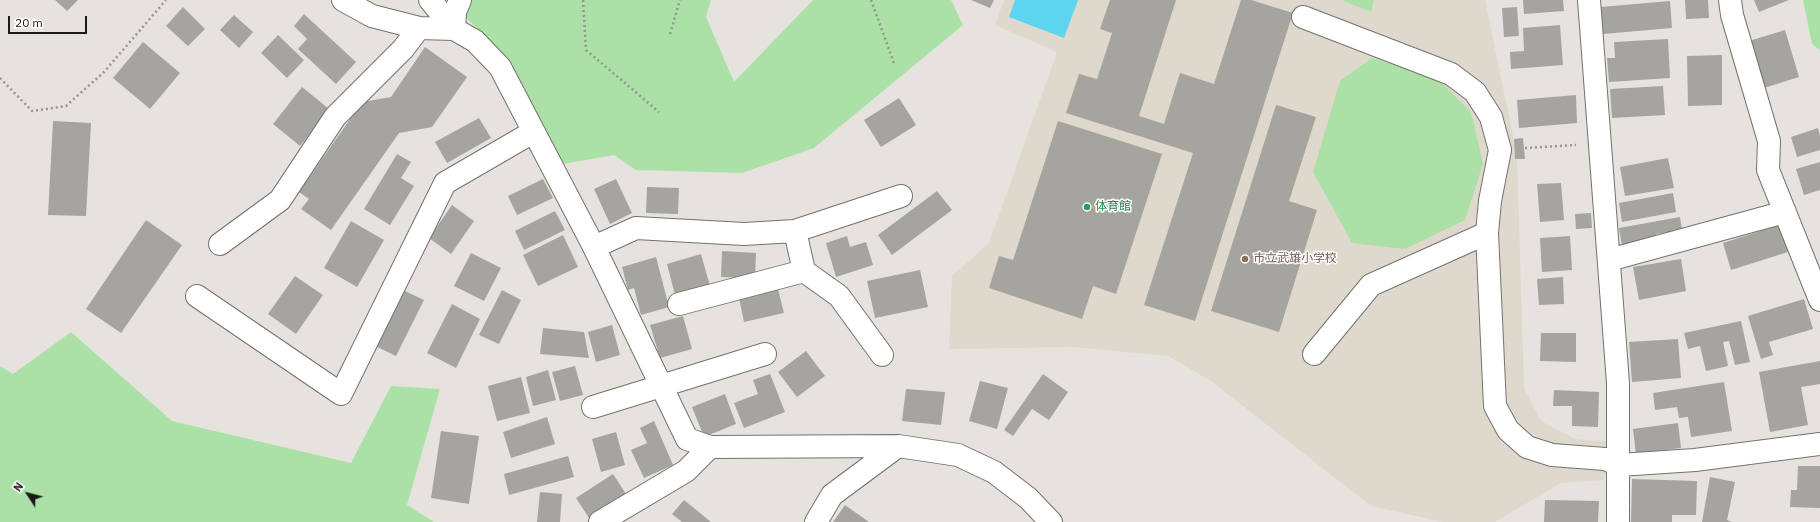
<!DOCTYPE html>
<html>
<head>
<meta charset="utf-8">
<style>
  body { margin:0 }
  #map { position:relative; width:1820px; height:522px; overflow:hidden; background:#e6e3df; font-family:"IBM Plex Sans",sans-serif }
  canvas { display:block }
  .north { position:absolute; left:8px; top:474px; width:40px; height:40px; -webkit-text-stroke:3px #fff; paint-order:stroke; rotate:306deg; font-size:11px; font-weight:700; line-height:16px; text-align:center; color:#1b1a19 }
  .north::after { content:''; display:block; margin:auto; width:14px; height:18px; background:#1b1a19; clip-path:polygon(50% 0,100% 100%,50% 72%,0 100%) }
  .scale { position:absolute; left:8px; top:16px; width:79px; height:18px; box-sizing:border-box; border:2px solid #1b1a19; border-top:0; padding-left:5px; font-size:12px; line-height:14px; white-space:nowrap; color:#1b1a19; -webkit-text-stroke:3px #fff; paint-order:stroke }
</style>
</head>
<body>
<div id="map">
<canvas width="1820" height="522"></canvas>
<div class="north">N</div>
<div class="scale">20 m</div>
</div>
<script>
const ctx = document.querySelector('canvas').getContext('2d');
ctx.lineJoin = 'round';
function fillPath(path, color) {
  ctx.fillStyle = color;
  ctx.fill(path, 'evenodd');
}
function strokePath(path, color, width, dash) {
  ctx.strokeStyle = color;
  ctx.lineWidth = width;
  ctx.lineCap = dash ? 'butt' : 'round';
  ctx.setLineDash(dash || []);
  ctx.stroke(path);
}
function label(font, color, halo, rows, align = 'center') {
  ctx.font = font + ' "IBM Plex Sans","Noto Sans JP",sans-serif';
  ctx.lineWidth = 3;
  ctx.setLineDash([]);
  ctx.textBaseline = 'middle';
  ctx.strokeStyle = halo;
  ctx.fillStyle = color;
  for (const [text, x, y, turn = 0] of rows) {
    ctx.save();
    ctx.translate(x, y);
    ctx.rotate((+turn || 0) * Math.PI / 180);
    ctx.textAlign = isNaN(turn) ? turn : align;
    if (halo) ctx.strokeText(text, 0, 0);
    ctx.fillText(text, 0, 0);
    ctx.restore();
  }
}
fillPath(new Path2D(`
  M1004,0H1485L1517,156L1524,388L1541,421L1575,439L1606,441L1604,480L1561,483L1495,522H1443L1371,506L1211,381L1168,356L1073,347L949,349L952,276L989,243L1057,52L995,25Z`), '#ded8cd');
fillPath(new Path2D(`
  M468,0H711L706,17L734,82L813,0H951L963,25L814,148L742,173L636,170L614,155L563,164L503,53L462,14Z
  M1342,0H1374L1371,12Z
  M1803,0H1820V50L1812,44Z
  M1372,58L1437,78L1471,112L1483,164L1465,220L1405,249L1352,243L1313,172L1340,81Z
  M71,332L172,421L351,463L391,386L440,389L407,505L434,522H0V366L13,374Z`), '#abe1a7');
fillPath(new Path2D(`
  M1015,0H1078L1064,38L1009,17Z`), '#5dd5f1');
fillPath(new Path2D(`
  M55,0H78L67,11Z
  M971,0H994L990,8Z
  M1110,0H1176L1139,116L1164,124L1180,73L1214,84L1241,0H1251L1293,13L1195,321L1144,305L1193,153L1066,113L1079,74L1097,79L1112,33L1100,29Z
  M1523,0H1563L1564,11L1524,14Z
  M1685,0H1708L1709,18L1686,19Z
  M1754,0H1789L1759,12Z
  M1670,1L1672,28L1603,34L1601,7Z
  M183,7L205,29L188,46L166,26Z
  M1517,7L1519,36L1504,37L1502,8Z
  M304,14L356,62L336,84L298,49L307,39L294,26Z
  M234,15L253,32L239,48L220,30Z
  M1560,25L1563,65L1511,69L1510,52L1524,51L1523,28Z
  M1785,30L1799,77L1764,88L1749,41Z
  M278,35L304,60L287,78L261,53Z
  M1668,39L1670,78L1609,82L1607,58H1615L1614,42Z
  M143,42L180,73L150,109L113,78Z
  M425,47L467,77L432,127L399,133L331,230L301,209L309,199L299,192L362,102L391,97Z
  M1722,55V105L1688,106L1687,56Z
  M1663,86L1665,115L1612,118L1610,89Z
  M302,87L329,109L300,146L273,124Z
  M1576,95L1577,123L1519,128L1517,100Z
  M899,98L916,125L881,147L864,120Z
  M1276,105L1316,117L1289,201L1317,210L1279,332L1211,311Z
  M479,118L491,138L447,163L435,142Z
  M53,121L91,123L86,216L48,215Z
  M1058,121L1162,154L1116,294L1093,286L1082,319L989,288L999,256L1013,260Z
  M1818,128L1820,136V150L1797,157L1791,137Z
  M1523,138L1525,159H1515L1514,139Z
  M397,154L411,162L401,178L414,186L390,225L364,209Z
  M1668,158L1674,188L1625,196L1620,167Z
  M1820,162V190L1804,195L1796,169Z
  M543,179L553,198L517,215L508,196Z
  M616,179L632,213L610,224L594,189Z
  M1561,183L1564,220L1540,222L1537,184Z
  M647,187L679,188L678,214L646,213Z
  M937,191L952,210L892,255L878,235Z
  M1673,193L1676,212L1622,222L1619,203Z
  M452,205L474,221L451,254L429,238Z
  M555,211L565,230L524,250L515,231Z
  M1591,213L1592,228L1576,229L1575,214Z
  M1680,217L1682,230L1656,234L1657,240L1622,246L1619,228Z
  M146,220L182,245L121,333L86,309Z
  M351,221L384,240L357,287L324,268Z
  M1779,225L1788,252L1731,270L1723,243Z
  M563,235L578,267L538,286L523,255Z
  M847,236L850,247L866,242L873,265L836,277L826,243Z
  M1570,236L1572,270L1542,272L1540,238Z
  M722,251L756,253L755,278L721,277Z
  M471,253L501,268L484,301L454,286Z
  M701,254L710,286L675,295L667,264Z
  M656,257L669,307L641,315L634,288L628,290L622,267Z
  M1681,259L1686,291L1639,300L1633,267Z
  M920,270L928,307L875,318L867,281Z
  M295,276L323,295L296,334L268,314Z
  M1563,277L1564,304L1539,305L1537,279Z
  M778,289L784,313L744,322L739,298Z
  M403,290L424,300L396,356L375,346Z
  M502,290L521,300L499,344L479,335Z
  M1804,299L1813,329L1769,342L1773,355L1761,359L1748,316Z
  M452,304L480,319L456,368L427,353Z
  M683,316L692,349L660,358L650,325Z
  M1741,321L1750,362L1735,365L1729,341L1723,342L1728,366L1706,371L1700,346L1688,349L1684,333Z
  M612,325L620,355L596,362L588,332Z
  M543,328L584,332L589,358L540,354Z
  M1541,333H1576V362L1540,361Z
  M1678,339L1681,378L1632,382L1629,342Z
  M806,351L825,376L797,397L778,372Z
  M1820,361V384L1801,387L1808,425L1770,432L1759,372Z
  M575,366L583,395L560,401L552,372Z
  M548,370L556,400L533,406L526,377Z
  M770,374L785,412L744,428L734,403L758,394L753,380Z
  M1043,374L1068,392L1049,420L1032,409L1013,436L1004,430Z
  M521,377L530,413L497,421L488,386Z
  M980,381L1008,388L997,429L969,421Z
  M1724,382L1732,431L1691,437L1688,417L1679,418L1677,407L1655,410L1653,393Z
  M906,389L945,392L941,425L902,421Z
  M1554,390L1599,392L1598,427L1572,426V406H1553Z
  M725,394L736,424L704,437L692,407Z
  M547,417L555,444L511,458L503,432Z
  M654,421L673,465L644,478L631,450L647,443L640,428Z
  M1678,423L1681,448L1636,454L1633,429Z
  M441,431L479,436L469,504L431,498Z
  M616,432L625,465L601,472L592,439Z
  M568,456L574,477L509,495L504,474Z
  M1798,466H1820V508L1790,507L1791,490H1797Z
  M613,474L626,494L589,518L576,498Z
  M1710,477L1735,482L1727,520L1732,522H1702Z
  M1632,479L1697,481L1696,515H1672V522H1631Z
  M540,492L562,494L560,522H537Z
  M684,500L711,522H682L672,514Z
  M1545,500L1599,501L1598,522H1544Z
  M845,505L869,522H833Z`), '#a6a49f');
const minor = new Path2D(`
  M343,0L372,16L419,28L454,29L475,41L500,67L594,247L687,439L710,447L898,446L958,455L994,472L1028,498L1051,522
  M430,0L454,29
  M1589,0L1618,383V522
  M1730,0L1732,15L1769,141L1768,170L1820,300
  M1303,17L1451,74L1475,92L1491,117L1500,150L1490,201L1487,233
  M454,29L455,12L460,0
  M795,231L804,271L839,296L882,355
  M220,244L280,200L335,117L403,49L419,28
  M594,247L636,228L744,234L795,231L901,196
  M1609,260L1785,212
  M197,296L341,394L445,183L533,132
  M679,304L804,271
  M1314,354L1371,285L1487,233L1495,406L1508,430L1527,447L1552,455L1605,459L1619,465L1695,460L1820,444
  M593,407L765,354
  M600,522L686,471L710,447
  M816,522L832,495L898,446`);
strokePath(minor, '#74726e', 24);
strokePath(new Path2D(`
  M583,0L586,50L659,112
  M871,0L894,63
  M670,34L680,0
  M0,78L32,111L66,106L104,72L166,0
  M1525,148L1576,145`), '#969391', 2.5, [2, 3]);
strokePath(minor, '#fff', 22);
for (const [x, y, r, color] of [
  [1087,207,4,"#2e9e5b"],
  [1245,259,4,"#8d6e63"]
]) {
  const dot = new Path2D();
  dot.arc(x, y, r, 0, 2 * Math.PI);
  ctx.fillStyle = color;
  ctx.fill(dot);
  strokePath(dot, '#fff', 1.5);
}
label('12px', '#27864d', '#fff', [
  ["体育館",1095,207]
], 'left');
label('12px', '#785e54', '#fff', [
  ["市立武雄小学校",1253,259]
], 'left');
</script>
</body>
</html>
